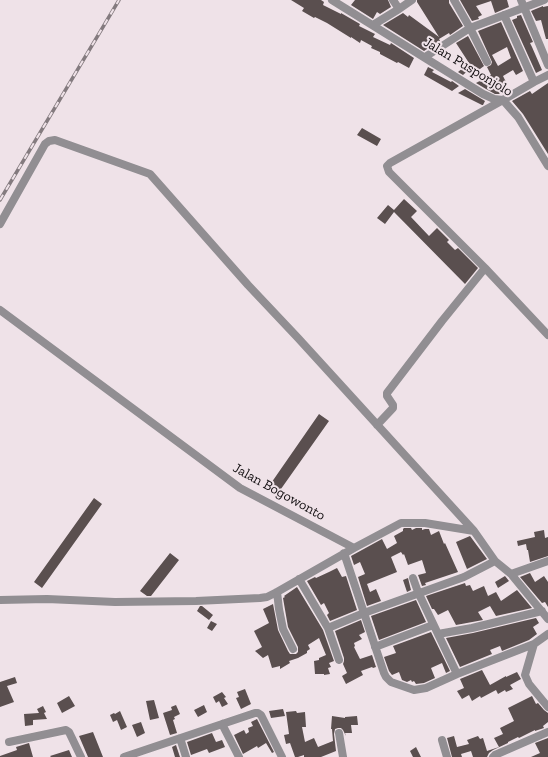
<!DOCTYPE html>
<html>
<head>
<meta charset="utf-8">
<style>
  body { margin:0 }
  canvas { display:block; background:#efe2e8 }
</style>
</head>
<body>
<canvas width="548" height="757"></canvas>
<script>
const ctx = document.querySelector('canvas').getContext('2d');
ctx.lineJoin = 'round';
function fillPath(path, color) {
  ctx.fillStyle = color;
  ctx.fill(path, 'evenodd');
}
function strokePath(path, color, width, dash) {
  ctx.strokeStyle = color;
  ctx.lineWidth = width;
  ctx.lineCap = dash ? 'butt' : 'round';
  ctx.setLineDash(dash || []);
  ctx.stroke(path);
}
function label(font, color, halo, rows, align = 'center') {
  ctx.font = font + ' "Zilla Slab",serif';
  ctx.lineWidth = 4;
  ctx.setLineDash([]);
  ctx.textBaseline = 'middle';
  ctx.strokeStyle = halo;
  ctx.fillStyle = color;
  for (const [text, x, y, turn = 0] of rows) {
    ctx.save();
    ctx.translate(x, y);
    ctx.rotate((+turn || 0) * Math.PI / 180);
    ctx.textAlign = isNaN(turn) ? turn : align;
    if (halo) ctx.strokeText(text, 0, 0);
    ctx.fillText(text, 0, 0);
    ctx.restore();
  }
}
fillPath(new Path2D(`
  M291,0H321L324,2L323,5L341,14V13L360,24L359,26L375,34L373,37L390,45L391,43L414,58L409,68L398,62L397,63L380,54V52L371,48L372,46L361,40L360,43L351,37V38L327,23L315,17L314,18L302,11L304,8Z
  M355,0H388L391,7L380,14L377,12L373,19L351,5Z
  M417,0H449V3L463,26L450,35L449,33L439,39L440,41H439L424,51L383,25L403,13L408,17L409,15L439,37L417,2Z
  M460,0H507L509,7L495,13L491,1L476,6L482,15L478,17L479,19L472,21Z
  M543,6V7L548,6V39H546L541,20L536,21L531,11Z
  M521,15L533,42L530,43L532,47L542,70L536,73L512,20L517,18V16Z
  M501,22L523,71L516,75L513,70L503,76L506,82L505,83L507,86L504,87L505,89L499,93L500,94H495L486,89L476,83L491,75L487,67L491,65L492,62L478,31ZM507,47L511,58L498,66L492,55Z
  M468,36L484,66L476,72L472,67L463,75L458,72L469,63L456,43Z
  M428,67L434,70L432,72L451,82L452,81L459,86L452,91L424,75Z
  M548,83V154L523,114L512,101L530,91L532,94Z
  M465,89L485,101L483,105H482L458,93Z
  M362,128L381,139L377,146L357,135Z
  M404,199L417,211L411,217L429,236L437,228L449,240L447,242L455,250L458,248L478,268L465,284L394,212L385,224L377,218L388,205L394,210Z
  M319,414L329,421L276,496L267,489Z
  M94,498L102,504L42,588L34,582Z
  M404,528H411L412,530L416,528H422V530L425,529H429L431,535L439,531L444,544L445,543L458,572L425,583L426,585L422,586L418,575L426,573L422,560L408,565L404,554L403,555L401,552L391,557L397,572L367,584L370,592L376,589L381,601L367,606L358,577L365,574L360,562L354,565L351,556L382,539L387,549L397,543L394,536L403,531V529Z
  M544,530L545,538L548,537V556L530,562L528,550H527L526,544L518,546L517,541L535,537L534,532Z
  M470,536L487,559L467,569L456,542Z
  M170,553L179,560L151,596H147L140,591Z
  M337,568L342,577L346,576L357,610L330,621L327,615L329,613L324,603L321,605L307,581L315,577L316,578L329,572Z
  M530,573L535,582L544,576L548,582V607L545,602L542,603L520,577Z
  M505,576L509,581L498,588L495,582Z
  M408,578L411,590L407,592L403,580Z
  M465,583L466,586L470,585L473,591L484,586L488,596L496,592L501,601L517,590L532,608L496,616L490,606L478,612L483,620L456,625L448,610L438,615L434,609H432L426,596Z
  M297,587L323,630L334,661L329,663L331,667L328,668L330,674L324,675V674H315L314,661L319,660V658L326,655L319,638L308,645L310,649L307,651V653L298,658L289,661L290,663L280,669V666L272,668L268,655L263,658L255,651L262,647L254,631L269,623L263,609L273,604L278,630L288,651L290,654H296L298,652V647L288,627L283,598L285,597L284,596Z
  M416,600L426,622L379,640L371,616Z
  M200,606H202L213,615L209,620L197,611Z
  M536,618L539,623L533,627L537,634L529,640L502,651L500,646L490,650L492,654L460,667L446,638L473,633Z
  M361,620L365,632L359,635L362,639L354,643L355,646L354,647L360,659L372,655L376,667L373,668L372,667L361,671L363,675L346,684L342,676L347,673L343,664L344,661V658L335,631Z
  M211,621L217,624L212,631L207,628Z
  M431,632L450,671L446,673L442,663L431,668L435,678L424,683L416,684L414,681L412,682L411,680L407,682L402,680L399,672L392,675L389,671L384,657L396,653L393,646Z
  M482,670L490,685L506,676V677L517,672L521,679L510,685L513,689L506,692L505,690L498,694L496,690L481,698L480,696L472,701L469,695L462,699L457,691L464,688L460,679Z
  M15,677L17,683L7,686L14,702L0,707V682Z
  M245,689L251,704L241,709L236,698L239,697L237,692Z
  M222,692L226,697L224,698L228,704L222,707L219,701L216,703L213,697Z
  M69,696L75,706L62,713L57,703Z
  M532,696L536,704L538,703L544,710L548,713V722L543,726L544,728L535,731V730L519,738L518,737L508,742V743L493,750L489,753L487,757H473L471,751L461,754L462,757H452L447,738L454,736L457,747L469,744L467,740L478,736L480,739L483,738L487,751L499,747L494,738L503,734L500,728L514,721L508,708Z
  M154,700L159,718L150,720L146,701Z
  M176,705L180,714L174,717L175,719L173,720L177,733L170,735L163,713L172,710L171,707Z
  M204,705L207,712L198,717L194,710Z
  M43,706L46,712L44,713L47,719L33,720V725L25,726L24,714L39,713L37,709Z
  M283,709L285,716L271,718L269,711Z
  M120,711L127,727L121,730L117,720L113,722L110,715L114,713L115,714Z
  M296,711L297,713L305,712L306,727H302L305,742L314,738L318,747L333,741L332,729H331L332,716L345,718V717L357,716L358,725H351L352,733H345L346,736L343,730L341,728H338L335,729L334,734L336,751L321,757H304V755L298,757H295L290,743L286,744L284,735L289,734L286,712Z
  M257,719L274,752L272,753L266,743L258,748L257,746L243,754L234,735L244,730L246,734L249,732L248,728L253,726L251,722Z
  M141,722L145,733L137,737L132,725Z
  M93,732L103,757H88L79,736Z
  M212,733L216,742L222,740L225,747L209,753L207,749L191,755L187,742Z
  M548,738V757H531L540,753L535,743Z
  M29,743L33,757H0V756L17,750L16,747Z
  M176,745L180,757H175L172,747Z
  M416,747L421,757H413L410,751Z
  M69,750L72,757H51L50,756Z`), '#5a4f4f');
strokePath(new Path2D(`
  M332,0L483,94L494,99L503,100L510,108L518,117L548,166
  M393,0L399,9L412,0
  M454,0L470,28L487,62
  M521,0L548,65
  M504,15L534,82
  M373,25L399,9
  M425,57L470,28L544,0
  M548,75L534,82L503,100L390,163L387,166L389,172L485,268L548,335
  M0,224L45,144L49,141L55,140L150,174L248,285L298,338L474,531
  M0,310L240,488L354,548L401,523H425L474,531L495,561L511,574L548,619
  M377,425L393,408V405L387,396V393L442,321L485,268
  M344,553L384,673L386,677L391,682L414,690L426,688L457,674
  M511,574L548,561
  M413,578L418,592L457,674L534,644
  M299,579L328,628
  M277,592L279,609L283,629L293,649
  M0,600L47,599L115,602L196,601L260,598L267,597L277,592L354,548
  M438,634L472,628L542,611
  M548,634L534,644L525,675L529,684L548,707
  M375,647L433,625
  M339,660L328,628L364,613L464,577L495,561
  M222,724L239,757
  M339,733L343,757
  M180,738L186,757
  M442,740L447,757
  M9,742L66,730L69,732L81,757
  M124,757L255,713H258L261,715L282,757
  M493,757L495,755L548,732`), '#918e92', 8);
const rail = new Path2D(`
  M0,200L119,0`);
strokePath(rail, '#847b7f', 3.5);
strokePath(rail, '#efe2e8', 2, [6]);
label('14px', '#110d0f', '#efe2e8', [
  ["Jalan Pusponjolo",468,67,31],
  ["Jalan Bogowonto",279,492,29]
]);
</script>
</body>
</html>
